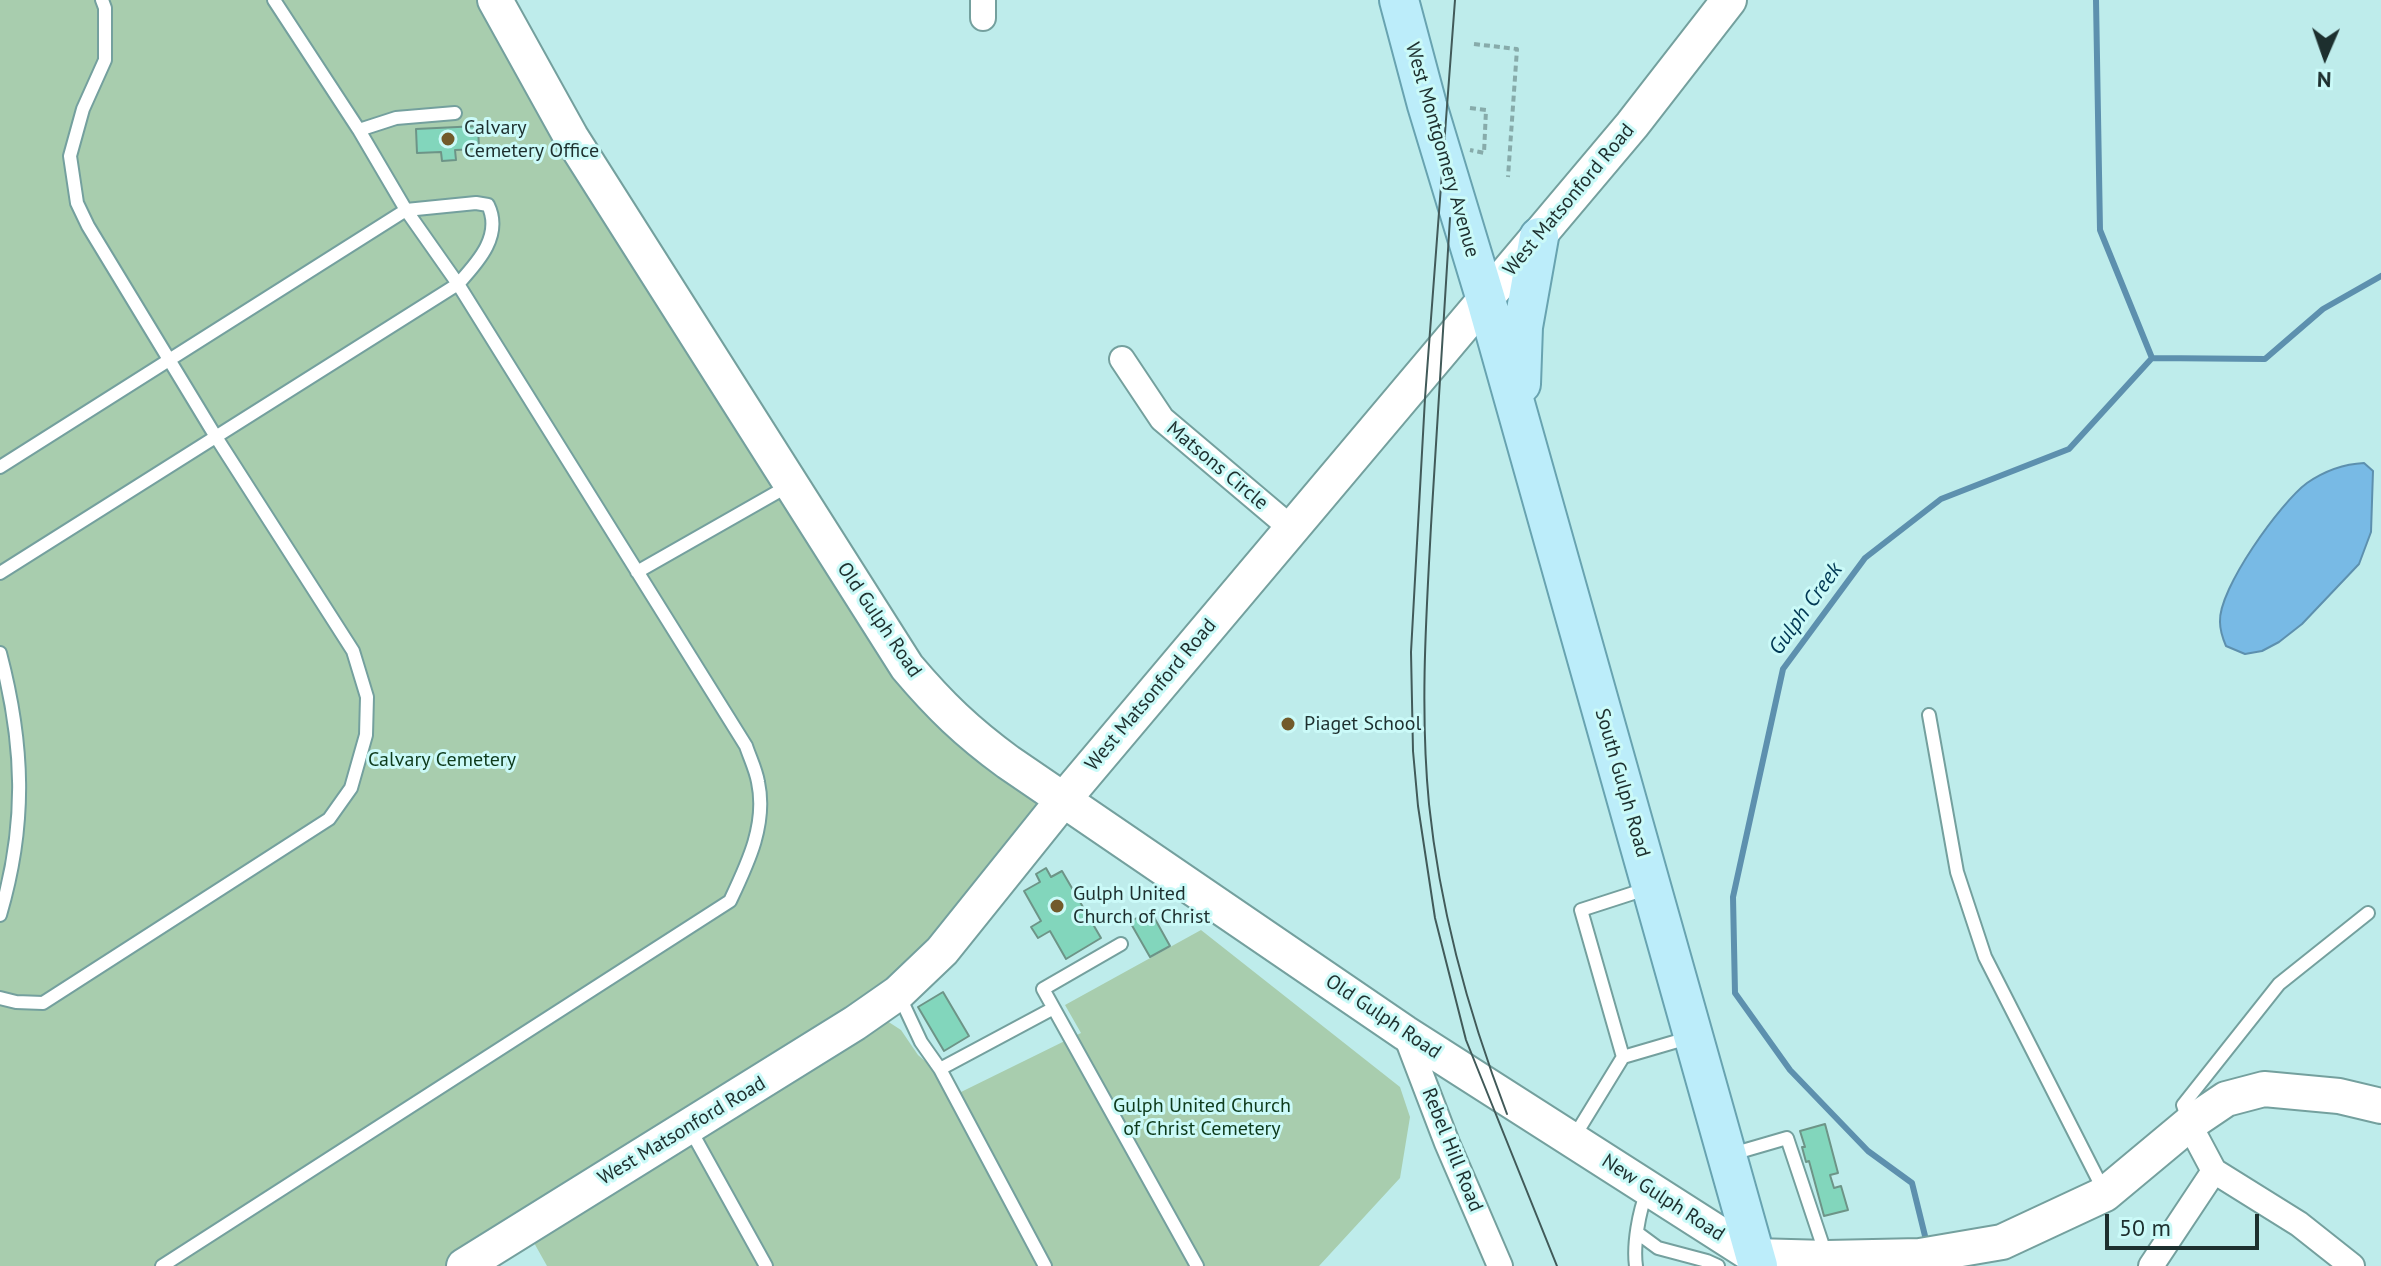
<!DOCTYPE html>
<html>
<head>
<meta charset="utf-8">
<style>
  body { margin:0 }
  #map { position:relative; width:2381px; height:1266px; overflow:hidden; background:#beeceb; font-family:"PT Sans",sans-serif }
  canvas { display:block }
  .north { position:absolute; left:2285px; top:16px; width:80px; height:80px; -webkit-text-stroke:6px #cbfaf8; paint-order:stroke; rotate:182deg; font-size:22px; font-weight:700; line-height:32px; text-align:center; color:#1d2f2e }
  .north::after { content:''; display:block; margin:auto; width:28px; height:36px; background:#1d2f2e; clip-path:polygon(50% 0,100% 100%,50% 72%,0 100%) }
  .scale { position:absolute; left:2105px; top:1214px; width:154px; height:36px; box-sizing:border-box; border:4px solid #1d2f2e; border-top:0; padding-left:10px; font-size:24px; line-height:28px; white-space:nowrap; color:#1d2f2e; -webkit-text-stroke:6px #cbfaf8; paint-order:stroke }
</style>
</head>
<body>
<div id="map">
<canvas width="2381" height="1266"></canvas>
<div class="north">N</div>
<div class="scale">50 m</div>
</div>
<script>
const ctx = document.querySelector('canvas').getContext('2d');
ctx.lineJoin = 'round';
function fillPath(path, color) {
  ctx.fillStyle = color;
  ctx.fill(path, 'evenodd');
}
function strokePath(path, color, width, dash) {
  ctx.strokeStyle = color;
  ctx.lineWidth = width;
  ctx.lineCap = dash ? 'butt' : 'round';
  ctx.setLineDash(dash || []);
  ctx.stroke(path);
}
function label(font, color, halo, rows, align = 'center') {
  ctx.font = font + ' "PT Sans",sans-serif';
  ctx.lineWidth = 6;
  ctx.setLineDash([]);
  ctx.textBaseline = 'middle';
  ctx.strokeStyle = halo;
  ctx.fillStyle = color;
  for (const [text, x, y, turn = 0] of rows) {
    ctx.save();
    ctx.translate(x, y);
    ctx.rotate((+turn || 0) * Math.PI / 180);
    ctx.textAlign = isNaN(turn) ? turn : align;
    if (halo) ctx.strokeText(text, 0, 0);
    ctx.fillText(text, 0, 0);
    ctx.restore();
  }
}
fillPath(new Path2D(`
  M0,0H495L907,667L1064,799L942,951L464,1266H0Z
  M1201,930L1400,1087L1410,1117L1400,1178L1319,1266H547L533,1241L884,1019L901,1030L918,1055L961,1092L1081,1033L1065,1005Z`), '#a8cdae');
const water = new Path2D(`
  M2364,463L2373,471L2371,532L2359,564L2302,624L2279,642L2262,651L2245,654L2226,646C2223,639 2220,630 2220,622C2218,589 2281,502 2307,483C2323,472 2344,464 2364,463Z`);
fillPath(water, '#78bae5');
strokePath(water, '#5d90ae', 2);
strokePath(new Path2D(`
  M2096,0L2100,230L2152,358
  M1927,1244L1912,1183L1868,1151L1790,1070L1735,993L1733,897L1783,669L1865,558L1941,499L2069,449L2152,358L2265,359L2323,309L2381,276`), '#5d90ae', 6);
const building = new Path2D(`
  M478,126L479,149L455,150L456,160L442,161L441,152L417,153L416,129Z
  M1046,868L1051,877L1062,871L1101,938L1066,959L1050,931L1038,938L1031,927L1041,921L1024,891L1040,882L1036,874Z
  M1150,910L1170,946L1150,957L1130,922Z
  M943,992L969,1036L944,1051L918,1007Z
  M1825,1124L1838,1173L1830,1175L1834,1188L1841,1186L1848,1210L1824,1216L1809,1161L1806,1162L1802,1147H1805L1800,1131Z`);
fillPath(building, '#82d6bc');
strokePath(building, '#6d9487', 2);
const lane = new Path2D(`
  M359,130L396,118L455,113
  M0,467L406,210L476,203L488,205C503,236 477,263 458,284L0,573
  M637,572L788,486
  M0,653C24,744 27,824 0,915
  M1929,715L1957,872L1985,957L2104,1191
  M1121,944L1043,989L1197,1266
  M899,995L921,1042L940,1069L1052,1009
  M0,998L16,1002L43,1003L329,819L351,788L366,735L367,697L353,651L216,437L88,226L77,203L70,156L83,109L105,60V8L102,0
  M1623,1057L1581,910L1646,889
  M940,1069L1045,1266
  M2188,1121L2183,1105L2279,984L2368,913
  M690,1129L766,1266
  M1574,1137L1623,1057L1688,1038
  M1732,1154L1787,1138L1826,1255
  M1639,1234L1658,1248L1707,1261L1718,1266
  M162,1266L730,901C748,863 767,824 758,782C756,770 750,758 746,746L458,284L406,210L359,130L274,0
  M1636,1266C1633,1245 1639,1211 1647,1192`);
const street = new Path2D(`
  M983,18V0
  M1122,359L1162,419L1291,528
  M1405,1033L1447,1143L1500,1266
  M2189,1124L2214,1171
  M2151,1266L2214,1171L2299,1224L2352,1266`);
const secondary = new Path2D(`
  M495,0L571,137L907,667C940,706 967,732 1008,762L1405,1033L1754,1256L1827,1258L1920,1256L2002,1242L2105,1194L2189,1124L2226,1099L2264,1089L2339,1096L2381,1106
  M464,1266L855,1023L898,993L942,951L1064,799L1632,125L1729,0`);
const primary = new Path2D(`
  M1399,0L1427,105L1486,300L1758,1266
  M1521,384L1523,327L1539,237`);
strokePath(lane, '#74a09e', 16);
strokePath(street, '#74a09e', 28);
strokePath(secondary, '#74a09e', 38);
strokePath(primary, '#68a3b0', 42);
strokePath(new Path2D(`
  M1474,44L1517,49L1508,177
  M1470,108L1486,110L1484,153L1470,150`), '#87abaa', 4, [6, 4]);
strokePath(lane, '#fff', 12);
strokePath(street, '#fff', 24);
strokePath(secondary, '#fff', 34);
strokePath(primary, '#bcedfa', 38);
strokePath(new Path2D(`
  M1455,0L1425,398L1411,652L1413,751L1418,806L1435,918L1466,1040L1557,1266
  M1450,218C1444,320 1437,423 1431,526C1426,618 1420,711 1429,804C1440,910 1469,1015 1507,1114`), '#415a59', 2);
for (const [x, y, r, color] of [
  [448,139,8,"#725b2b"],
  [1288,724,8,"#725b2b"],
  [1057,906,8,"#725b2b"]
]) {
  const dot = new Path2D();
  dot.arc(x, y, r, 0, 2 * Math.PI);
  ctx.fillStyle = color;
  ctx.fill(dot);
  strokePath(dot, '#cbfaf8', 3);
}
label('20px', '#1d2f2e', '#cbfaf8', [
  ["Calvary",464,128],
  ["Cemetery Office",464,151],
  ["Piaget School",1304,724],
  ["Gulph United",1073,894],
  ["Church of Christ",1073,917]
], 'left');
label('20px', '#1d2f2e', '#cbfaf8', [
  ["West Montgomery Avenue",1442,150,74],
  ["West Matsonford Road",1569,200,-50],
  ["Matsons Circle",1217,466,40],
  ["Old Gulph Road",879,620,56],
  ["West Matsonford Road",1151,695,-50],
  ["South Gulph Road",1622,783,74],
  ["Old Gulph Road",1383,1017,34],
  ["West Matsonford Road",682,1131,-31],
  ["Rebel Hill Road",1452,1150,68],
  ["New Gulph Road",1663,1198,33]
]);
label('20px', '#0d3a1b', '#cbfaf8', [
  ["Calvary Cemetery",442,760],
  ["Gulph United Church",1202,1106],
  ["of Christ Cemetery",1202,1129]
]);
label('italic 22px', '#003854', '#cbfaf8', [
  ["Gulph Creek",1806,609,-54]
]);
</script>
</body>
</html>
